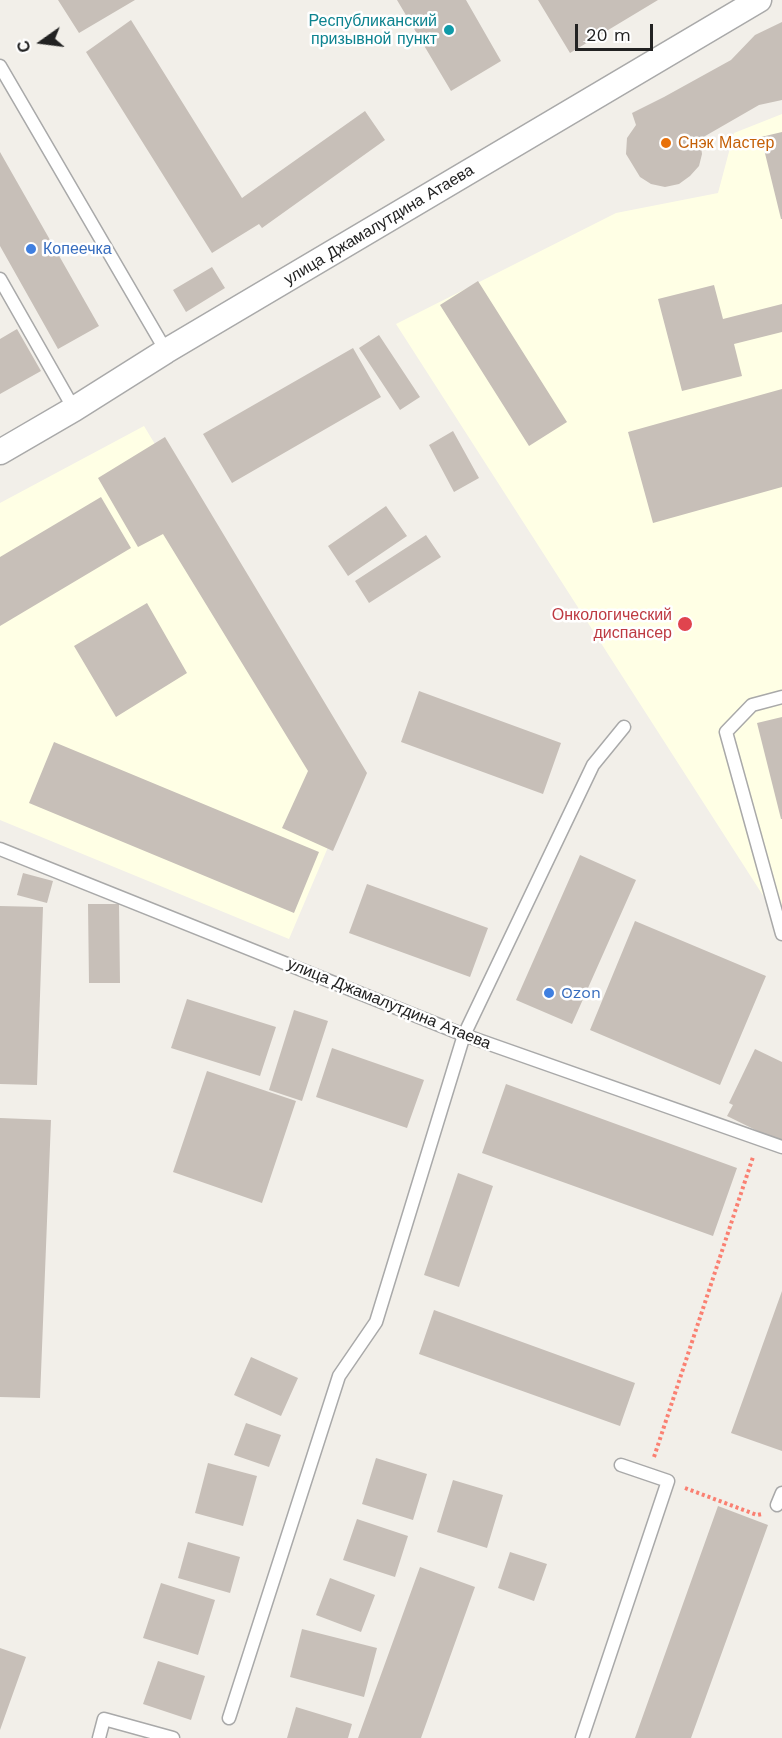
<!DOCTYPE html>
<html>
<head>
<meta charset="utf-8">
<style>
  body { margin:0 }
  #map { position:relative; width:782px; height:1738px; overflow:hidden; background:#f2efe9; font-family:"Work Sans",sans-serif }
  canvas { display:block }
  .north { position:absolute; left:12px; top:12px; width:60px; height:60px; -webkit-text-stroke:4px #fff; paint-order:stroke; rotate:256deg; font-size:16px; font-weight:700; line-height:24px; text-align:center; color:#222 }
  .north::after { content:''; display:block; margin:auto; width:21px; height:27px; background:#222; clip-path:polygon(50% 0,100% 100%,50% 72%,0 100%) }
  .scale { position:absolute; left:575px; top:24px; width:78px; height:27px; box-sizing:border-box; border:3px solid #222; border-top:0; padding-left:8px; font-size:18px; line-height:21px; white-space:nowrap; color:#222; -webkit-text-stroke:4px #fff; paint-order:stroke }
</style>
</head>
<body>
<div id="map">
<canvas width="782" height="1738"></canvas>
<div class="north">С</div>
<div class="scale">20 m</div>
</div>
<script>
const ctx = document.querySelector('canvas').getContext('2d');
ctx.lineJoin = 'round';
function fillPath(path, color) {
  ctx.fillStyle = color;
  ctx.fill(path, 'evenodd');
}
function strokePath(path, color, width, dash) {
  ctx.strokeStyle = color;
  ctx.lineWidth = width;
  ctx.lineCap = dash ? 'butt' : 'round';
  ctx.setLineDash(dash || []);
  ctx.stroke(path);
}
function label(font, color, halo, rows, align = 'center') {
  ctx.font = font + ' "Work Sans",sans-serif';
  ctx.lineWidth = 5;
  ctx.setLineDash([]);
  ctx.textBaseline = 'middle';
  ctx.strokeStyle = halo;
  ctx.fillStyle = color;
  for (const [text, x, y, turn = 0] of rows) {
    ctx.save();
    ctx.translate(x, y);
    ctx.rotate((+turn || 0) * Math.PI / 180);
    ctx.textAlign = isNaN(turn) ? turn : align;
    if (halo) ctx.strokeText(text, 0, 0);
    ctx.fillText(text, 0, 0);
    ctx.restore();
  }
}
fillPath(new Path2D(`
  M782,114V925L396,324L616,213L718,193L734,133Z
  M144,426L357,779L289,939L0,820V503Z`), '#ffffe5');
fillPath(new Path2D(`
  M58,0H135L79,33Z
  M397,0H466L501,61L451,91Z
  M538,0H658L570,53Z
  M131,20L242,198L365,111L385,140L262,228L259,224L212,253L86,52Z
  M782,22V100L759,105L700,139L702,154L699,166L690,176L679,184L665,187L651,184L640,177L626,154L627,138L636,125L632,113L664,97L731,60L755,35Z
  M782,132V219H781L761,137Z
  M0,152L99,326L58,349L0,246Z
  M212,267L225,288L186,312L173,290Z
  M478,281L567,422L529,446L440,305Z
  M714,285L723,319L782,304V332L734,344L742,376L682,391L658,299Z
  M17,329L41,371L0,394V339Z
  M379,335L420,397L400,410L359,348Z
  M353,348L381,397L232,483L203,434Z
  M782,389V487L653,523L628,432Z
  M453,431L479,478L454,492L429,445Z
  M165,437L367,773L333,851L282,828L308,771L163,534L138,547L98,478Z
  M101,497L131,548L0,626V557Z
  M386,506L407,536L348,576L328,546Z
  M426,535L441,557L369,603L355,581Z
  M147,603L187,673L116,717L74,646Z
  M419,691L561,743L543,794L401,742Z
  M782,717V819H781L757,723Z
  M54,742L319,852L294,913L29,803Z
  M580,855L636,880L572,1024L516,1000Z
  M23,873L53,881L47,903L17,895Z
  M367,884L488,928L470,977L349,933Z
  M88,904H119L120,983H89Z
  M0,906L43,907L37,1085L0,1084Z
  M635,921L766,976L720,1085L590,1030Z
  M187,999L276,1027L260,1076L171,1048Z
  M294,1010L328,1021L302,1101L269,1090Z
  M332,1048L424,1080L407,1128L316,1097Z
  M755,1049L782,1062V1143L727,1116L733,1105L729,1103Z
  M207,1071L296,1101L262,1203L173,1172Z
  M506,1084L737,1168L713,1236L482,1153Z
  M0,1118L51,1120L40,1398L0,1397Z
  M458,1173L493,1186L459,1287L424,1275Z
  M782,1291V1451L731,1433Z
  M434,1310L635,1383L620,1426L419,1354Z
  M251,1357L298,1378L281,1416L234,1395Z
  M246,1423L281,1435L269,1467L234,1455Z
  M376,1458L427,1474L413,1520L362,1504Z
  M208,1463L257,1476L243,1526L195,1513Z
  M453,1480L503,1495L487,1548L437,1532Z
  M718,1506L768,1525L691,1738H635Z
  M357,1519L408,1536L395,1577L343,1560Z
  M188,1542L240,1557L230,1593L178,1578Z
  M510,1552L547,1564L534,1601L498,1588Z
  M420,1567L475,1587L421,1738H358Z
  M330,1578L375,1595L361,1632L316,1615Z
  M161,1583L215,1600L198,1655L143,1638Z
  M302,1629L377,1648L364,1697L290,1677Z
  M0,1648L26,1657L0,1730Z
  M158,1661L205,1676L191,1720L143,1704Z
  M296,1707L352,1724L348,1738H287Z`), '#c7bfb8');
const service = new Path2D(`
  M0,66L166,351
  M0,279L74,409
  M782,697L752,705L726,732L782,934
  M0,849L464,1035L782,1147
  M777,1505L782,1493
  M229,1718L339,1376L376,1322L464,1035L593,765L624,727
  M99,1738L104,1719L173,1738
  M582,1738L668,1481L621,1465`);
const minor = new Path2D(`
  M0,452L74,409L166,351L759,0`);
strokePath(service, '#a9a9a9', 15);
strokePath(minor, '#a9a9a9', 27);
strokePath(new Path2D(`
  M654,1457L753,1157
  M685,1488L757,1515L762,1514`), '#fa8072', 4, [3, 3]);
strokePath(service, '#fff', 12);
strokePath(minor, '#fff', 24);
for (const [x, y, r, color] of [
  [449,30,6,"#0f9aa8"],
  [666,143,6,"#e8710a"],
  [31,249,6,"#3f7fe0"],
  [685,624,8,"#e0444e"],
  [549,993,6,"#3f7fe0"]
]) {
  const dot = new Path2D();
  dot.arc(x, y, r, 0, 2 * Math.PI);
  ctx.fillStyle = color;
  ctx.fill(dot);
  strokePath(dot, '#fff', 2);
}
label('16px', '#0d838f', '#fff', [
  ["Республиканский",437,21],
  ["призывной пункт",437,39]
], 'right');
label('16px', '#c56008', '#fff', [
  ["Снэк Мастер",678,143]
], 'left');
label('16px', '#222', '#fff', [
  ["улица Джамалутдина Атаева",379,225,-31],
  ["улица Джамалутдина Атаева",389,1004,22]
]);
label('16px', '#366cbe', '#fff', [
  ["Копеечка",43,249],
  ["Ozon",561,993]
], 'left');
label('16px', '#be3a42', '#fff', [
  ["Онкологический",672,615],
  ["диспансер",672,633]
], 'right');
</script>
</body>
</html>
